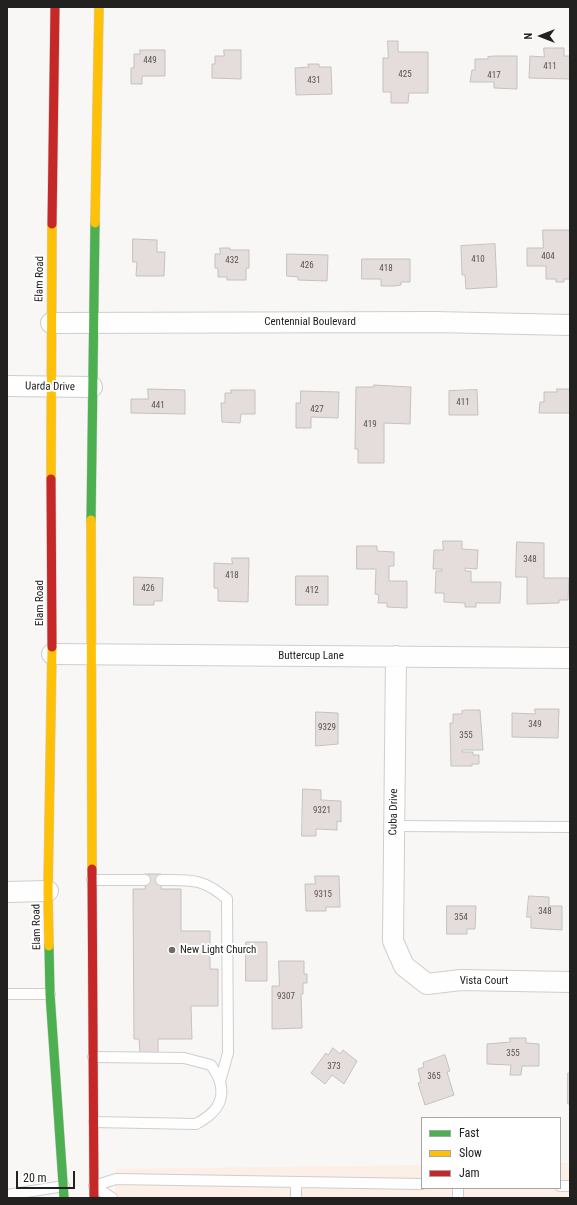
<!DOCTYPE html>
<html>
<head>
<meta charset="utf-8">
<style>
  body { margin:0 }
  #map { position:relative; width:577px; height:1205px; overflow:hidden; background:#f8f7f5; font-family:"Roboto Condensed",sans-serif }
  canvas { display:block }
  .frame { position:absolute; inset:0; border:8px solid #222120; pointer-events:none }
  .legend { position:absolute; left:421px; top:1117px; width:140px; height:72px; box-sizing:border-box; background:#fff; border:1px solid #a7a6a6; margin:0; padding:5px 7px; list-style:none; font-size:12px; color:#222120 }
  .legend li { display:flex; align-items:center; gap:8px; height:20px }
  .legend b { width:20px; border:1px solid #a7a6a6 }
  .north { position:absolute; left:521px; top:16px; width:40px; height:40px; -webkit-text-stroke:3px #fff; paint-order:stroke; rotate:270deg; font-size:11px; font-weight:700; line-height:16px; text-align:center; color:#222120 }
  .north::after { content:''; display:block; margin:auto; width:14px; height:18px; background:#222120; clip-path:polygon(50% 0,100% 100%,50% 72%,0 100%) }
  .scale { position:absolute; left:16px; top:1171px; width:59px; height:18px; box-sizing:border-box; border:2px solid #222120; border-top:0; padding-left:5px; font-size:12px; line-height:14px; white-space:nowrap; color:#222120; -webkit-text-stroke:3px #fff; paint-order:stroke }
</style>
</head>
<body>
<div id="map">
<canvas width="577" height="1205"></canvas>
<div class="frame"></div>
<ul class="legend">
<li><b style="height:5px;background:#4caf50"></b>Fast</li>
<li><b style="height:5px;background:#ffc107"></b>Slow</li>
<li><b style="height:5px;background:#c62828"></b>Jam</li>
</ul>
<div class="north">N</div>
<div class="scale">20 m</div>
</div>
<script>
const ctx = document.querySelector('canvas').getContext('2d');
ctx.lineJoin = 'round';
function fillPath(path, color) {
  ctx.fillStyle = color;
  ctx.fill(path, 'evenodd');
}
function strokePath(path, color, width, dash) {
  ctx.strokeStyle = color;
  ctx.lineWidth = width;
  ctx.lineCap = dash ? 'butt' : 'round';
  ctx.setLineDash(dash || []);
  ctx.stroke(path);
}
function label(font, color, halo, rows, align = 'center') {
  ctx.font = font + ' "Roboto Condensed",sans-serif';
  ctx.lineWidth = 4;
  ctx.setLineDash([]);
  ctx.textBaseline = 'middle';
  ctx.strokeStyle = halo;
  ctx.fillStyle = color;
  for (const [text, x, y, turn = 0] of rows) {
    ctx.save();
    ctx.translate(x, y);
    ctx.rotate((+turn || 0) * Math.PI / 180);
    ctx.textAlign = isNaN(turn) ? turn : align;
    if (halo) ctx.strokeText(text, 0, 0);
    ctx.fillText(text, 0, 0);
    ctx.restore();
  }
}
fillPath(new Path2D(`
  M560,1163H570V1198H115L116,1169L422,1165V1188H560Z`), '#fbefe7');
const building = new Path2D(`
  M388,41H398V52H428V93H409L408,103H391V92H383V58H388Z
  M544,48H564V56H570V79L529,78L530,56L544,57Z
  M140,50H165V76H142V84H131V68H134V54H140Z
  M224,50H241V79L212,78V64H215V56H224Z
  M495,56H517V89L494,88V82H470L472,70H475V59H488V57Z
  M308,64H319V67H331L332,94L296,95L295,68L309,67Z
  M543,230H570V279H564V282H556V279H546V266H527V248H543Z
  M133,239L157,240V252H165L164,276H136L137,262H133Z
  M495,244L497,287L466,289L465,275H462L461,246Z
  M220,248H230V250H249V268H246V280H227V277H218V268H215V254H220Z
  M287,254L328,255L327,281L298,280V277L287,276Z
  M362,259H410V282H401V285L395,286H381V279H362Z
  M374,385L411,387L410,424L384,423V463H358V449H355L356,387H374Z
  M148,389L185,390V414L131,413V399H148Z
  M557,389H570V413H539L540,402H544V392H557Z
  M231,390H255V414H241L240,423L222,422L221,403H225V393H231Z
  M477,390L478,415H449V391Z
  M301,391L339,392L338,418L311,417V428H296V403H300Z
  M443,541H462V549L478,550L477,569L465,568V571H471V582H501L500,603H476V607H465V603L444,602V593H435L436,571H442V569H433L434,550H443Z
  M517,542L544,543V578H569L568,600H559V603L527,604V577H516Z
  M357,546H377V551L394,552V566H389V581H407V608L387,607V603H378L379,595L375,594L376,569H357Z
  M232,558H249L248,602L218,601V588H214V563L232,564Z
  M296,576H328V605H296Z
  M134,577L163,578L162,601H154V605H134Z
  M535,709H559L558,738L512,737V713L535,714Z
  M466,710H480L483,750H462V752H473V755H479V764H472V766H451L450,723H453V714H462V711Z
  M316,712L338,713V744L316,746Z
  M303,789L321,790V800L341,801V822L337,821V830L316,829V836H302Z
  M145,874H161V889H181V931H210V969H218V1006H191L192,1039H158V1053H140L139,1039H134L133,889H145Z
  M315,876H339L340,907H326V911H306L305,884H315Z
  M529,896L549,897V906H562V930L531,928V917H527Z
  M447,906H476L475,929H467V934H447Z
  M246,942H267V981H246Z
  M279,961H304V974H307V983H303V994H301L302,1028L272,1029V986H279Z
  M510,1038H526V1043L539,1044V1066H522L521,1075H510L511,1065L487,1064V1044L510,1042Z
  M333,1048L340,1054L343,1050L357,1061L344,1084L332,1075L325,1084L311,1073L326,1053L328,1055Z
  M445,1055L450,1071L447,1072L454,1095L425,1105L418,1083L421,1082L418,1069L424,1067L423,1063Z
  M568,1073H570V1104H568Z`);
fillPath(building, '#e5dddb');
strokePath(building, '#c3c2c0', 1);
const lane = new Path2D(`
  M394,826L570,827
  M92,880H145
  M161,880C191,880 203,878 227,899L228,1053L220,1082
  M7,994H50
  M93,1057L184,1058L211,1065C214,1070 219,1076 220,1082C226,1103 213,1115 196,1124L94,1122
  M296,1182V1198
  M94,1186L116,1179L422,1184
  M94,1186L112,1198
  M560,1186H570
  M458,1188V1198
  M7,1195L64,1186`);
const street = new Path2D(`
  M51,323L434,322L570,325
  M7,386L92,387
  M52,654L570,658
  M396,656L393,941L404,966L427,984L461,980L570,982
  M7,892L48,891`);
const fast = new Path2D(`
  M91,520L95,223
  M49,946L50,994L64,1198`);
const slow = new Path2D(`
  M95,223L99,7
  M51,479L52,224
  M91,520L92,869
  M49,946L48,891L52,647`);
const jam = new Path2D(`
  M52,224L55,7
  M51,479L52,647
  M92,869L94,1198`);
strokePath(lane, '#cfcecd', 12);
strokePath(street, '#cfcecd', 22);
strokePath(fast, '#cfcecd', 10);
strokePath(slow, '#cfcecd', 10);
strokePath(jam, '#cfcecd', 10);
strokePath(lane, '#fefefe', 10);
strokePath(street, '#fefefe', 20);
strokePath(fast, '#4caf50', 9);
strokePath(slow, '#ffc107', 9);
strokePath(jam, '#c62828', 9);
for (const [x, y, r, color] of [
  [172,950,4,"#6d6c6b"]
]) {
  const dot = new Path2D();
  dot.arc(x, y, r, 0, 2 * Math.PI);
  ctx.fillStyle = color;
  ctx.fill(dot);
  strokePath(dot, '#fff', 1.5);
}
label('9px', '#565352', null, [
  ["449",150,61],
  ["411",550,67],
  ["425",405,75],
  ["417",494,76],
  ["431",314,81],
  ["404",548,257],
  ["410",478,260],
  ["432",232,261],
  ["426",307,266],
  ["418",386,269],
  ["411",463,403],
  ["441",158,406],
  ["427",317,410],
  ["419",370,425],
  ["348",530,560],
  ["418",232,576],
  ["426",148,589],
  ["412",312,591],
  ["349",535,725],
  ["9329",327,728],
  ["355",466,736],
  ["9321",322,811],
  ["9315",323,895],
  ["348",545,912],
  ["354",461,918],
  ["9307",286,997],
  ["355",513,1054],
  ["373",334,1067],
  ["365",434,1077]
]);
label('11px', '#222120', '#fff', [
  ["Elam Road",40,279,-89],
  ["Centennial Boulevard",310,322],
  ["Uarda Drive",50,387,1],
  ["Elam Road",40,603,-90],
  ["Buttercup Lane",311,656],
  ["Cuba Drive",394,812,-89],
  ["Elam Road",37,927,-91],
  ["Vista Court",484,981]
]);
label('11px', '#222120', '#fff', [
  ["New Light Church",180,950]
], 'left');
</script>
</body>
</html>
